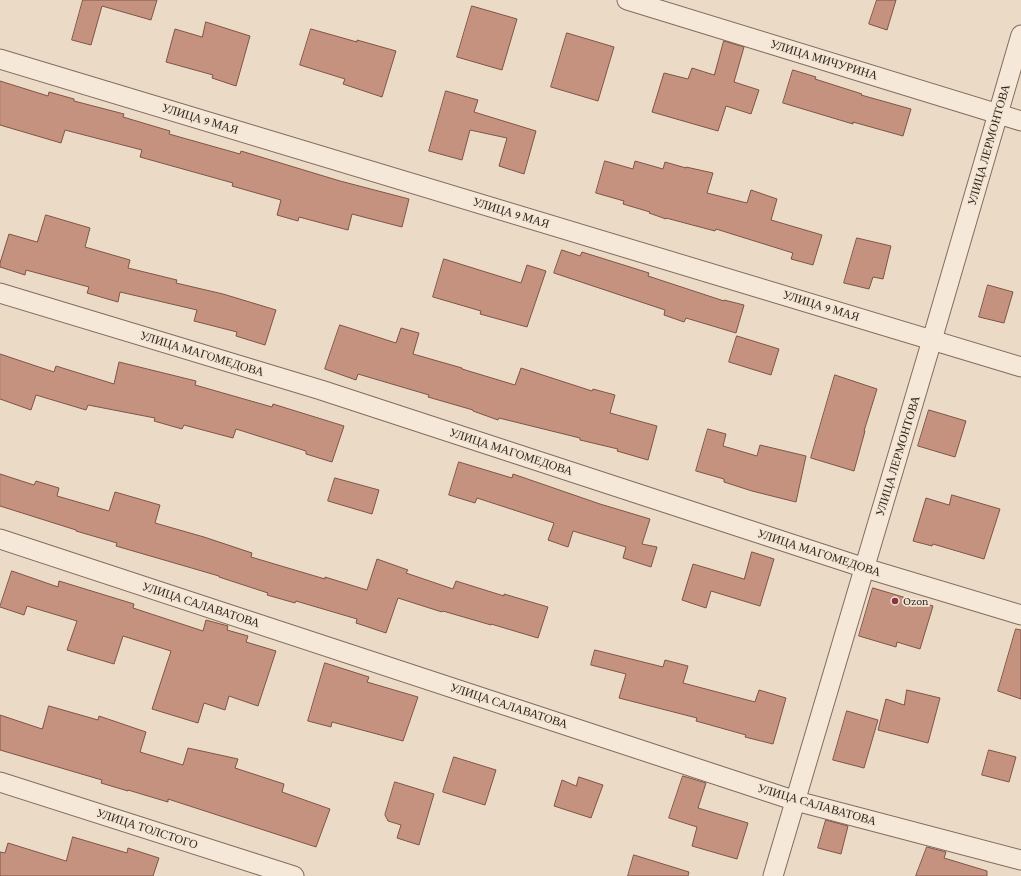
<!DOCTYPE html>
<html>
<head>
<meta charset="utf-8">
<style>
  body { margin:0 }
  canvas { display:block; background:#eadac6 }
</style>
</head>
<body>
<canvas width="1021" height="876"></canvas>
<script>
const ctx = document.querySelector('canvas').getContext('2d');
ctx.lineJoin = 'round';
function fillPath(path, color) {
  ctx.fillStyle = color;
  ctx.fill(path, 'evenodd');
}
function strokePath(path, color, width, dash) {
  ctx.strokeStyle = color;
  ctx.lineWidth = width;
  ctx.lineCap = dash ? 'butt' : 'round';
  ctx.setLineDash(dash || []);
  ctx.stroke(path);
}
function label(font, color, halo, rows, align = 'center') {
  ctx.font = font + ' "Crimson Pro",serif';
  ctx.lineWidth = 3.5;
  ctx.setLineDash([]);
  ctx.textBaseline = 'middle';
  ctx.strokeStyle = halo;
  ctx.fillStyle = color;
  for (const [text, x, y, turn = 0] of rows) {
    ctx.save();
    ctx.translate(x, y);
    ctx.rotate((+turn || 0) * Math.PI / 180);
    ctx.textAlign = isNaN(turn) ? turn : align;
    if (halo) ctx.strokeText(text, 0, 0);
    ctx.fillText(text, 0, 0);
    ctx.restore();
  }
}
const building = new Path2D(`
  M83,0H157L151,20L102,6L91,45L72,40Z
  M877,0H896L887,30L869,24Z
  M472,6L517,19L502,70L457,57Z
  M206,22L250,36L236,86L212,78L213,75L166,62L175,29L202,37Z
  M311,29L357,42V40L396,51L382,97L343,84L345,79L300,65Z
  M567,33L614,47L598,101L551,87Z
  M724,41L744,47L734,82L759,90L751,114L726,106L718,131L652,112L664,73L688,79L692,68L714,75Z
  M793,70L816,77L815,79L862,94L861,95L911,109L903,136L853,122V124L783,103Z
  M0,81L48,96L49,92L74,99V101L124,114L123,117L170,131L169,134L240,154L241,151L340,181L409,199L402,227L352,214L348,230L299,217L298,221L277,215L281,200L232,186L233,183L140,157L142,150L65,130L61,143L0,125Z
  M446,91L478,100L474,112L536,131L524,174L499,166L507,138L470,130L462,160L429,151Z
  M605,161L633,169L635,161L663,169L665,162L686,168V167L713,173L707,193L747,203L751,190L777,199L771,220L822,235L813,265L791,259L793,253L716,229L715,231L666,218V219L649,213L650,212L623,204L624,201L596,193Z
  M46,215L90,228L85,247L130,260L128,268L177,280L176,283L223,294L276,310L265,345L236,336L237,332L194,321L197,310L120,292L118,302L87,293L89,287L26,270L25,275L0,267V263L9,234L37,242Z
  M857,238L891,246L883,279L873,277L869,289L844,283Z
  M562,250L580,256L582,252L630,267L649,273L648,276L724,301V300L744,305L736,333L686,318L684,322L664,315L665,310L554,273Z
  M444,259L521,283L527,265L546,271L527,327L480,314L481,311L433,297Z
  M988,285L1013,292L1004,323L979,317Z
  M340,325L396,343L401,328L419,333L413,354L462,368V369L515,385L521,368L592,391L593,389L615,395L610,413L657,426L648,460L617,451L618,449L580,440V438L499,418L498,420L473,411V410L428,397L429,395L358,374L356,380L325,369Z
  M737,336L779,349L771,375L729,362Z
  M0,354L54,372L56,366L114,384L119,362L196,381L195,385L272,407L273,404L344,426L332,462L306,454V451L236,429L233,438L184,425L182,429L154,421L155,418L88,405L86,410L36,395L31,410L0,399Z
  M835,375L877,389L864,431H865L854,471L811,458Z
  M929,410L966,421L955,457L918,446Z
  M708,429L726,434L723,446L757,456L760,445L806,456L796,502L752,491L724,482V479L696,471Z
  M459,462L512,478L513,474L600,504L650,519L642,544L657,547L651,567L623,558L626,547L573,531L568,547L548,540L554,523L477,498L475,503L449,495Z
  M0,474L34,485L36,481L59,488L57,496L109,511L115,492L160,505L155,523L204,537L252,553L251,557L325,579V577L367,590L377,559L408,570L406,573L453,589L456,581L504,596V594L548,607L538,638L491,624V625L443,611L442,612L398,598L386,633L356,623L357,619L296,601L295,603L267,595L268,593L219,577V576L116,546L117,543L76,531V530L0,506Z
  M335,478L379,490L372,514L328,501Z
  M952,495L1000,509L984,559L933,544L932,546L913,541L926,498L949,505Z
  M752,552L774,559L760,606L711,591L706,608L682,600L693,564L744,579Z
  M12,571L58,587L59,581L134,604L133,608L203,631L206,620L228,626L227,630L248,636L246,642L276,651L258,706L229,696L225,710L204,703L198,723L152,709L171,651L123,636L114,664L67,650L77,621L27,606L24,615L0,607Z
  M873,588L933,606L920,649L897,642L896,647L859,636Z
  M1016,629L1021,630V699L998,691Z
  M595,650L663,667L665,660L688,666L683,683L755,702L759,690L786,698L773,744L745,737L746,735L696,721L697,718L619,698L626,674L591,665Z
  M325,663L369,677L367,682L418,697L403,741L332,722L331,727L308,721Z
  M907,690L940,698L928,743L878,730L886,699L904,705Z
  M49,706L98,720L99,716L146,732L140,752L183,765L188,748L238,759L235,768L284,784L282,792L330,809L316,847L168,799V802L128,790V791L101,783L102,780L0,750V715L42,729Z
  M847,711L878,720L864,768L833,760Z
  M989,750L1016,757L1009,782L982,775Z
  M454,757L496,770L485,805L443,792Z
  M683,776L706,783L698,808L748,823L737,859L692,846L697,827L669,818Z
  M579,777L603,785L591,818L554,806L562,780L576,786Z
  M395,782L434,794L419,845L397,838L401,825L388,821L385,815Z
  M826,820L848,826L841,854L818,848Z
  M73,837L127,853L128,848L159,858L153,876H0V852L5,853L8,843L66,861Z
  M927,847L946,852L944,858L987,871V876H916Z
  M634,855L689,872L688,876H628Z`);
fillPath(building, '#c4927f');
strokePath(building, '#805446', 1);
const minor = new Path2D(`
  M627,0L1021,121
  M0,59L1021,367
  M0,293L321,390L865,568L1021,615
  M0,539L796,801L1021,860
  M0,782L294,876
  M773,876L932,340L1021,35`);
strokePath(minor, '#836c5d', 21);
strokePath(minor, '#f5e8d8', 19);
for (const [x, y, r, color] of [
  [895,601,4,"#8c3341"]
]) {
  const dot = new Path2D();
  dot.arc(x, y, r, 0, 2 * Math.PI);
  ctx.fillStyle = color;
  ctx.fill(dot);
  strokePath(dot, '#f2e5d4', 1.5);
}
label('12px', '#352720', '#f2e5d4', [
  ["УЛИЦА МИЧУРИНА",824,60,17],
  ["УЛИЦА 9 МАЯ",200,119,17],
  ["УЛИЦА ЛЕРМОНТОВА",989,145,-74],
  ["УЛИЦА 9 МАЯ",511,213,17],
  ["УЛИЦА 9 МАЯ",821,306,17],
  ["УЛИЦА МАГОМЕДОВА",202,354,17],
  ["УЛИЦА МАГОМЕДОВА",511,452,18],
  ["УЛИЦА ЛЕРМОНТОВА",898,456,-73],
  ["УЛИЦА МАГОМЕДОВА",819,553,18],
  ["УЛИЦА САЛАВАТОВА",201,605,18],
  ["УЛИЦА САЛАВАТОВА",509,706,18],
  ["УЛИЦА САЛАВАТОВА",817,805,16],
  ["УЛИЦА ТОЛСТОГО",147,829,18]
]);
label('12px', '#352720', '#f2e5d4', [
  ["Ozon",903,601]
], 'left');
</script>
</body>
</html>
